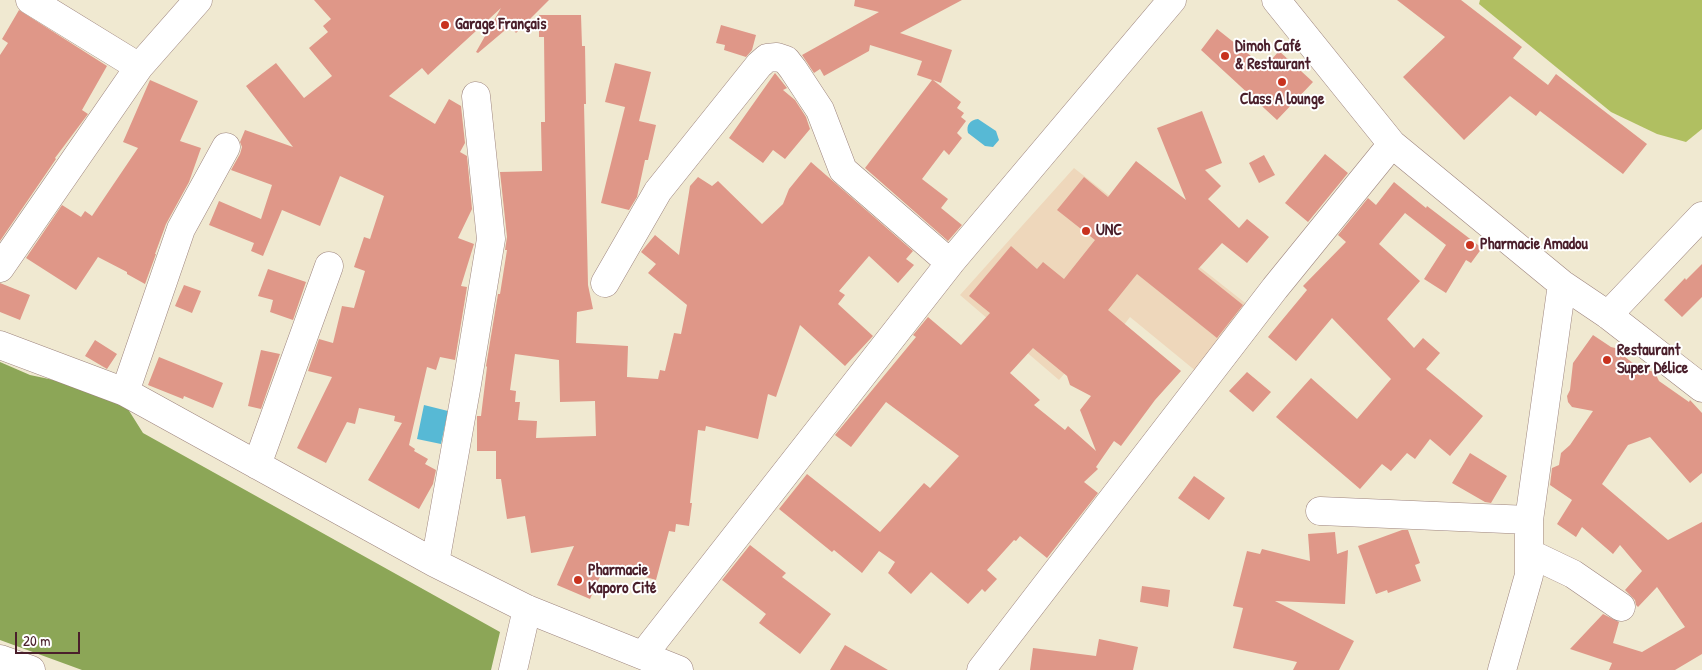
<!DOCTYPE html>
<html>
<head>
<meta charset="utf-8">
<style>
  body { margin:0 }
  #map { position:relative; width:1702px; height:670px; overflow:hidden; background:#f0e9d1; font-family:"Patrick Hand",sans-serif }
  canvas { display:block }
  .scale { position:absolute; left:15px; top:632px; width:65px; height:22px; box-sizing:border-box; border:2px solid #4a1f2b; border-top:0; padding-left:6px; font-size:15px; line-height:18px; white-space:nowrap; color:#4a1f2b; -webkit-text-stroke:4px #fff; paint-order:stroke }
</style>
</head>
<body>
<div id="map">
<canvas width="1702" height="670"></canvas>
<div class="scale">20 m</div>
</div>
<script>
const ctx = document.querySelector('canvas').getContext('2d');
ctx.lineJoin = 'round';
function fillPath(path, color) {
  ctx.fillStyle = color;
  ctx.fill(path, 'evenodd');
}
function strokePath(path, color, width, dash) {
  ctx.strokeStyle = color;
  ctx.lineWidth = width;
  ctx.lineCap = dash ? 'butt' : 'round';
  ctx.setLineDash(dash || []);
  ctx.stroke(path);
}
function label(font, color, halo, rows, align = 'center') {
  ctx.font = font + ' "Patrick Hand",sans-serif';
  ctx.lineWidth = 4;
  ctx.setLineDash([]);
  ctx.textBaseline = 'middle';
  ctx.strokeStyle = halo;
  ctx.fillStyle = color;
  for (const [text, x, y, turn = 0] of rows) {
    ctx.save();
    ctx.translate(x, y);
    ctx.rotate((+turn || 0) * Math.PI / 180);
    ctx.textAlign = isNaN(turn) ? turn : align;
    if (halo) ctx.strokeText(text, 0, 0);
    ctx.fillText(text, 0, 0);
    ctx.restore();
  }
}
fillPath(new Path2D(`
  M1074,168L1249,306L1197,372L1130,317L1101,355L1088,345L1059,380L960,295Z`), '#eed7bb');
fillPath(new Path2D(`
  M1480,0H1702V129L1686,142L1657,134L1611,112L1479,4Z`), '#b0bf61');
fillPath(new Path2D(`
  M0,362L30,375L101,390L121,398L143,433L500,632L491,670H82L0,640Z`), '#8ca657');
fillPath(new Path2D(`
  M978,119L996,131L999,140L993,147L985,146L968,133C966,125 970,120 978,119Z
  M424,405L448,411L441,444L417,439Z`), '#57b9d5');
fillPath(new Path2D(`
  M314,0H549L516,33L510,26L478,53L476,52L501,8L428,75L422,68L389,96L435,124L449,99L461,106L465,143L460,152L467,156L472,209L458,238L474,244L461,286L467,287L455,360L440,357L436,370L427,367L409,445L415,449L414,451L428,459L425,464L436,470L433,484L419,509L368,480L402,423L394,421L395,416L359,408L355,424L347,422L326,463L297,448L332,377L308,371L319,339L333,343L342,306L354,308L365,271L354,267L364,237L370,239L384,196L340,176L320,226L282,210L263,256L251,251L254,243L209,225L219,201L261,219L272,185L231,170L240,154L242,147L240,142L245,130L293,147L246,86L276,63L304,98L332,76L309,48L328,32L323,26L331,19Z
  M855,0H962L900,33L952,50L941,83L933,80L961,102L957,108L964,113L961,117L966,121L957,133L962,138L949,155L944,150L922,179L948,199L941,208L962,225L948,241L865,168L932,80L917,75L922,61L870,45L869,51L824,76L820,69L814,73L802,55L879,12L854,6Z
  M1397,0H1461L1522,47L1513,58L1548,85L1556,74L1647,144L1623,174L1540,111L1536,116L1510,96L1464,140L1403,77L1445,37Z
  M19,10L107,66L82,110L88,114L55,158L56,159L0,241V55L8,43L2,39Z
  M539,15H581L582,46H585L586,104H584L588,285L593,309L577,312L576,343L628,346L627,377L658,379L660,370L665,371L674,333L681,334L687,305L648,273L656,264L641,252L655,235L679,255L690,186L698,177L712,186L718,181L762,224L783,204L789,189L811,162L913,251L906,259L914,265L898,283L869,256L839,291L845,295L838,304L873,336L845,366L800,325L776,397L768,394L758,439L706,426L705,431L698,430L690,503H692L689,526L676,524L675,532L669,531L656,580L625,571L623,577L602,572L590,599L557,585L574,546L531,553L525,516L507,519L501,479H496V451H477V416H481L487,367L486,366L498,294H500L507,250H505L507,237L500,172L542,171L541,122H545L544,37H539ZM515,354L559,360L560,402L595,401L596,436L536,438L537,421L518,420L520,402H515L516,391L510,390Z
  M721,25L756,35L752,50L746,57L724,50L725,45L716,43Z
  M1217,29L1265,67L1279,51L1313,82L1277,120L1201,50Z
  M615,63L651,72L639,121L656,125L648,160H645L637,197L629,210L601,203L625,107L605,102Z
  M775,73L787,88L783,90L795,100L806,117L810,129L785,159L773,150L763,163L729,138Z
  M150,80L198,101L180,141L201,148L189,182L166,224L155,254H156L145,284L127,274V272L98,257L76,290L26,258L62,205L81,217L85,211L92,216L138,148L123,142Z
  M1202,111L1222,163L1205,170L1221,186L1208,199L1239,228L1247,219L1269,237L1247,263L1222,243L1198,269L1243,305L1217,338L1137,274L1108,310L1181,371L1155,400L1121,446L1114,441L1096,467L1098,469L1084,482L1098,493L1047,558L1020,536L1016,541L1014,540L987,570L997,579L985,592L982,589L968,604L931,572L911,594L888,573L895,562L879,551L862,573L834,550L832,552L779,509L807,474L880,532L924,483L930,488L959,456L886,402L851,447L835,435L916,337L913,335L928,317L961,345L990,313L969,296L1011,246L1037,269L1043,262L1064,279L1095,240L1057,210L1084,177L1108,197L1136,161L1186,200L1157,128ZM1033,348L1067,376L1070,385L1091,396L1080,410L1096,451L1068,426L1065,430L1034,405L1040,400L1010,373Z
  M1325,154L1348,173L1308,222L1285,203Z
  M1264,155L1275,175L1259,183L1249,163Z
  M1394,182L1426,208L1427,206L1482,248L1471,263L1466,260L1446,293L1424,279L1446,245L1405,213L1379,244L1420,281L1387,319L1414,348L1423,338L1440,353L1426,369L1483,416L1450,456L1430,439L1415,459L1407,453L1391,471L1382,464L1360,489L1276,417L1311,378L1357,419L1391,379L1332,318L1296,361L1268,337L1307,290L1303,286L1346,242L1338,235L1368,198L1376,205Z
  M1702,264V297L1682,317L1664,300L1685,278L1686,280Z
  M268,269L306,282L293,320L270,312L273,300L258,296Z
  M0,283L30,295L20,320L0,312Z
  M184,285L201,291L192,313L175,306Z
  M1593,335L1611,347L1619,349L1625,357L1642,370L1651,371L1655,373L1659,381L1689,402L1690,400L1702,413V473L1690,483L1650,437L1628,445L1602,484L1668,540L1702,522V654L1675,670H1609L1612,663L1570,649L1603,614L1619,622L1613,643L1642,652L1685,627L1657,587L1638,607L1636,605L1635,600L1625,590L1642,571L1620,545L1613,554L1582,527L1576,537L1557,524L1572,500L1550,485L1552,468L1559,465L1561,453L1570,445L1593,411L1572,407L1568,402L1567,396L1570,390L1573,363Z
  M95,340L117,354L107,369L85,356Z
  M261,350L280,354L261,409L248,406Z
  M159,357L223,383L213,408L184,396L183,399L148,385Z
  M1247,372L1271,392L1253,412L1229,391Z
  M1470,453L1507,476L1491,503L1485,502L1452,483Z
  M1194,476L1225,498L1209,520L1178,498Z
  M1402,530H1408L1420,563L1415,565L1421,581L1388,593L1387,590L1376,594L1358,546Z
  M1335,532L1337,554L1348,550L1345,604L1275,601L1354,641L1339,670H1293L1297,662L1233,648L1243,608L1233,606L1247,551L1260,554L1262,549L1310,561L1308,534Z
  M750,545L786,573L782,577L831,614L800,654L759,623L766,614L722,580Z
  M1142,586L1170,590L1168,607L1140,602Z
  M1099,639L1138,647L1133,670H1030L1033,648L1096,656Z
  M845,645L888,670H830Z`), '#df9788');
const minor = new Path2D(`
  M30,0L139,67
  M1276,0L1392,144L1562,284L1608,315L1702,388
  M0,268L139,67L198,0
  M605,283L658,191L759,65L767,58L777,57L786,60L793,69L820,110L843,170L950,263
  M1608,315L1702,216
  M0,345L125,392L435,563L527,609L679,670
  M125,392L181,229L226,147
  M257,465L329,266
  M1320,511L1529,520
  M1529,553L1573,574L1621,607
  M435,563L467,384L491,239L476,96
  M643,655L950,263L1172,0
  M0,659L31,670
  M513,670L527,609
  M981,670L1275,288L1392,144
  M1502,670L1529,575V520L1562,284`);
strokePath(minor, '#9d847e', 29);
strokePath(minor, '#fff', 28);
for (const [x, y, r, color] of [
  [445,25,5,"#c8321e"],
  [1225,56,5,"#c8321e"],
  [1282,82,5,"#c8321e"],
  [1086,231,5,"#c8321e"],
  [1470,245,5,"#c8321e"],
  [1607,360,5,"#c8321e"],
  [578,580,5,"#c8321e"]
]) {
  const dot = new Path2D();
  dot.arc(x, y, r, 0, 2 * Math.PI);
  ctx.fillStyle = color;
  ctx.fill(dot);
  strokePath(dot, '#fff', 2);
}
label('bold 16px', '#4a1f2b', '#fff', [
  ["Garage Français",455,25],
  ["Dimoh Café",1235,47],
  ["& Restaurant",1235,65],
  ["Class A lounge",1282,100,"center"],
  ["UNC",1096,231],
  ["Pharmacie Amadou",1480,245],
  ["Restaurant",1617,351],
  ["Super Délice",1617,369],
  ["Pharmacie",588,571],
  ["Kaporo Cité",588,589]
], 'left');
</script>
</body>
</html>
